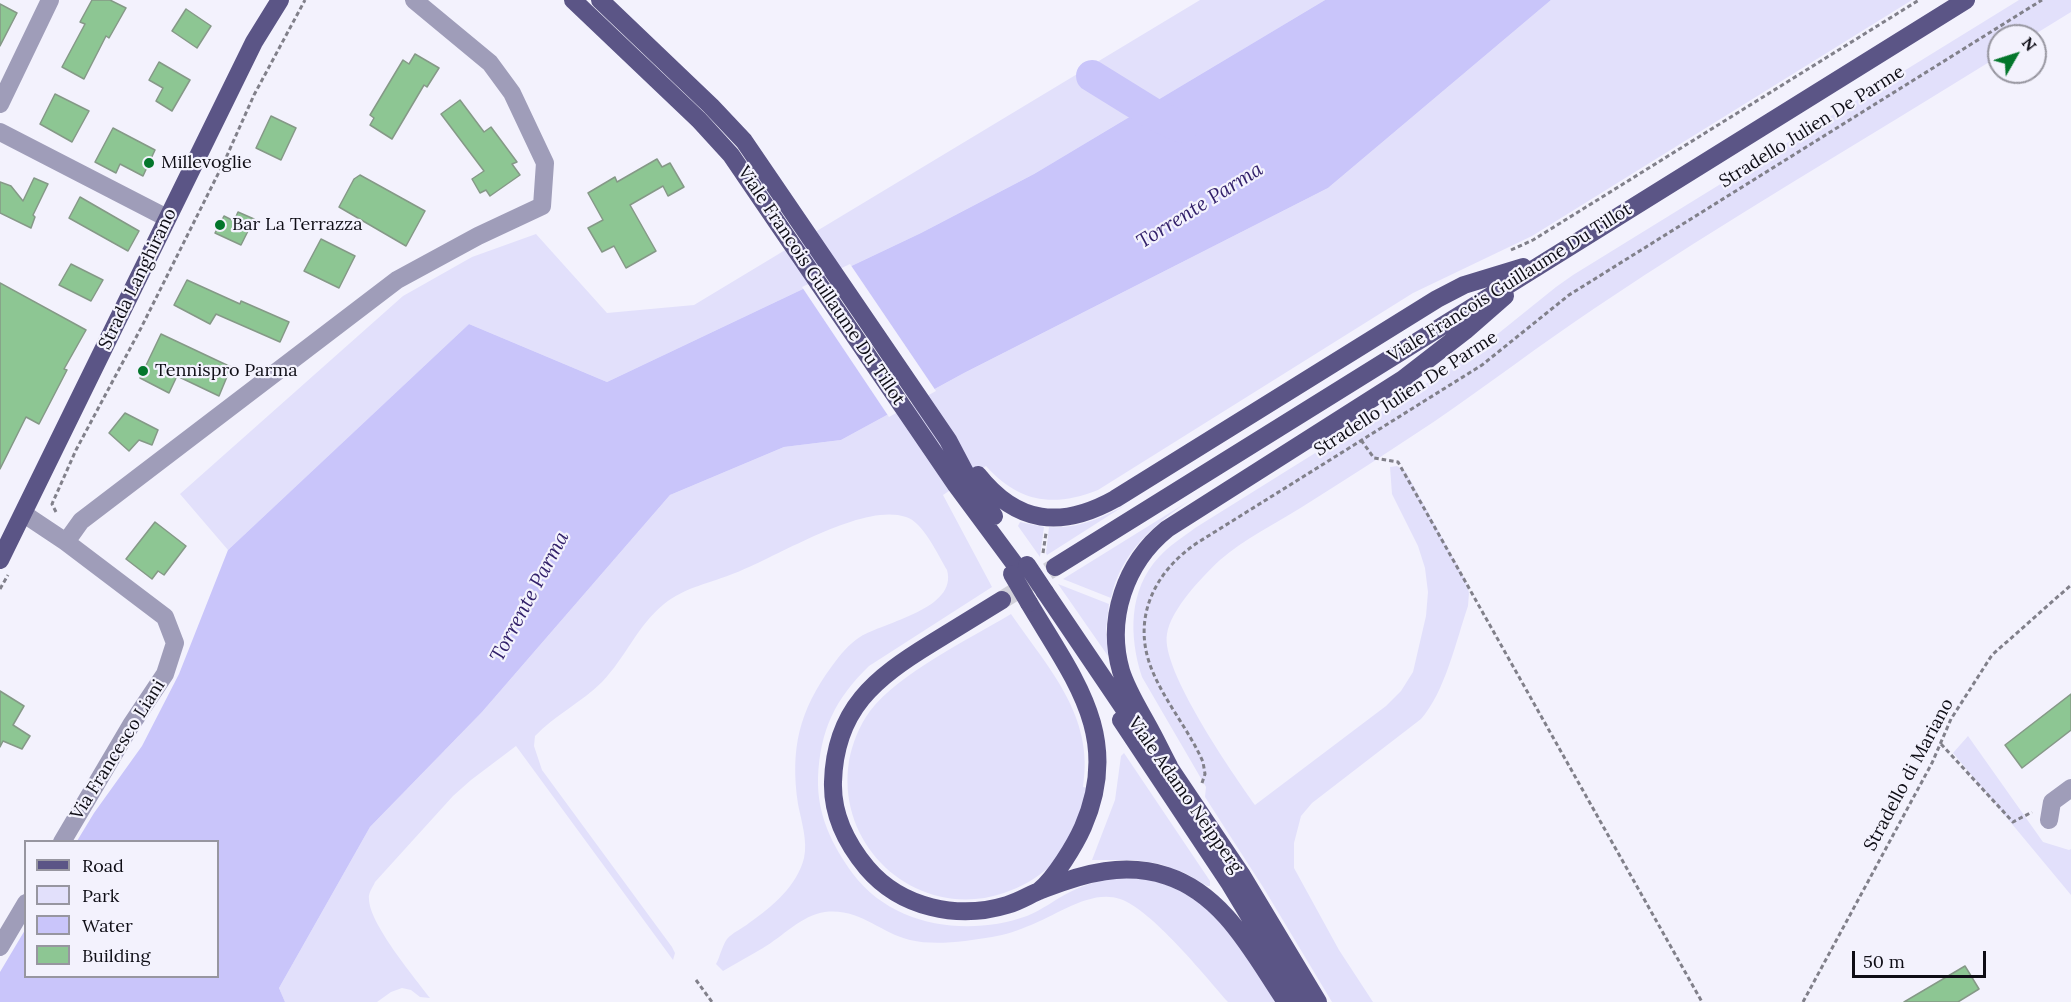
<!DOCTYPE html>
<html>
<head>
<meta charset="utf-8">
<style>
  body { margin:0 }
  #map { position:relative; width:2071px; height:1002px; overflow:hidden; background:#f3f2fd; font-family:Lora,serif }
  canvas { display:block }
  .legend { position:absolute; left:24px; top:840px; width:195px; height:138px; box-sizing:border-box; background:#f3f2fd; border:2px solid #9796a0; margin:0; padding:8px 10px; list-style:none; font-size:18px; color:#0e0d15 }
  .legend li { display:flex; align-items:center; gap:12px; height:30px }
  .legend b { width:30px; border:2px solid #9796a0 }
  .north { position:absolute; left:1987px; top:24px; width:60px; height:60px; box-sizing:border-box; background:#f3f2fd; border:2px solid #9796a0; border-radius:50%; rotate:51deg; font-size:16px; font-weight:700; line-height:24px; text-align:center; color:#0e0d15 }
  .north::after { content:''; display:block; margin:auto; width:21px; height:27px; background:#03762b; clip-path:polygon(50% 0,100% 100%,50% 72%,0 100%) }
  .scale { position:absolute; left:1852px; top:951px; width:134px; height:27px; box-sizing:border-box; border:3px solid #0e0d15; border-top:0; padding-left:8px; font-size:18px; line-height:21px; white-space:nowrap; color:#0e0d15; -webkit-text-stroke:4px #f3f2fd; paint-order:stroke }
</style>
</head>
<body>
<div id="map">
<canvas width="2071" height="1002"></canvas>
<ul class="legend">
<li><b style="height:8px;background:#5b5586"></b>Road</li>
<li><b style="height:16px;background:#e2e0fb"></b>Park</li>
<li><b style="height:16px;background:#c9c5fa"></b>Water</li>
<li><b style="height:16px;background:#8dc693"></b>Building</li>
</ul>
<div class="north">N</div>
<div class="scale">50 m</div>
</div>
<script>
const ctx = document.querySelector('canvas').getContext('2d');
ctx.lineJoin = 'round';
function fillPath(path, color) {
  ctx.fillStyle = color;
  ctx.fill(path, 'evenodd');
}
function strokePath(path, color, width, dash) {
  ctx.strokeStyle = color;
  ctx.lineWidth = width;
  ctx.lineCap = dash ? 'butt' : 'round';
  ctx.setLineDash(dash || []);
  ctx.stroke(path);
}
function label(font, color, halo, rows, align = 'center') {
  ctx.font = font + ' Lora,serif';
  ctx.lineWidth = 4.5;
  ctx.setLineDash([]);
  ctx.textBaseline = 'middle';
  ctx.strokeStyle = halo;
  ctx.fillStyle = color;
  for (const [text, x, y, turn = 0] of rows) {
    ctx.save();
    ctx.translate(x, y);
    ctx.rotate((+turn || 0) * Math.PI / 180);
    ctx.textAlign = isNaN(turn) ? turn : align;
    if (halo) ctx.strokeText(text, 0, 0);
    ctx.fillText(text, 0, 0);
    ctx.restore();
  }
}
fillPath(new Path2D(`
  M1200,0H1325L1034,174L921,233L607,382L469,324L228,550L180,494L403,296L472,257L536,234L607,313L694,305Z
  M1551,0H1912L1532,236L1413,293L1098,490C1053,508 1018,502 986,466L943,495L992,587L869,666C835,699 820,730 818,778C817,815 832,845 853,874C893,927 968,937 1027,916C1042,910 1056,899 1070,892C1102,876 1138,873 1171,887C1220,906 1249,962 1278,1002H1228C1205,976 1151,909 1120,899C1091,889 1057,915 1031,925C1019,930 1005,935 992,937C966,941 936,946 910,940C880,933 860,908 825,912C802,915 782,937 763,948C750,956 736,963 723,971L716,964C720,957 722,946 727,939C732,933 743,928 749,923C772,907 797,886 804,858C808,841 801,820 798,804C790,749 799,711 832,666C840,655 849,644 860,637C884,622 958,609 947,570C938,555 923,522 906,517C863,502 777,557 735,573C711,583 685,587 664,604C637,626 626,657 602,682C582,702 555,715 535,736L534,746L542,770L672,947L675,953L673,960L516,746L471,780L453,796L375,882C373,887 368,893 369,899C369,923 414,977 430,998L420,997L411,990L402,988L391,992L377,1002H285L279,988L370,827L482,712L670,495L784,447L841,440L964,373L1328,188Z
  M2019,0H2071V12L2032,36H1999V56C1864,140 1726,220 1595,308C1541,344 1489,384 1435,421C1391,450 1347,479 1302,507C1275,524 1244,539 1220,560C1202,577 1171,609 1167,634C1160,669 1233,774 1255,805L1386,706L1401,691L1413,672L1426,616L1428,592L1425,568L1418,546L1392,494L1390,467L1397,466L1406,472L1466,581L1469,593L1468,606C1456,641 1445,692 1421,719L1312,803L1301,816L1294,843V868L1339,950L1373,1002H1332L1263,887L1205,797L1206,787L1142,677C1129,637 1128,590 1159,557C1169,546 1183,537 1195,528L1469,357L1556,287L1573,275Z
  M1192,499C1154,524 1121,552 1111,598L1063,579Z
  M1127,504L1047,555L1046,553L1049,527C1078,529 1102,518 1127,504Z
  M1020,522L1044,527L1040,557L1018,526Z
  M1058,584L1109,604L1106,629L1108,656Z
  M1011,614C1048,668 1095,716 1083,787L1088,788C1079,815 1070,844 1051,865C1038,878 1021,887 1004,893C919,922 835,849 849,761C852,744 859,726 870,711C899,673 968,640 1011,614Z
  M1968,736L2043,842L2069,850L2071,849V895L1953,753Z
  M1124,753L1210,881V886H1207L1185,873L1160,864L1135,860H1092L1115,800L1121,756Z`), '#e2e0fb');
fillPath(new Path2D(`
  M1325,0H1551L1328,188L964,373L841,440L784,447L670,495L482,712L370,827L279,988L285,1002H0V972L25,930L26,976H218V842L77,841L94,813L142,746L179,674L228,550L469,324L607,382L921,233L1034,174Z`), '#c9c5fa');
fillPath(new Path2D(`
  M850,264L936,391L889,417L802,287Z`), '#f3f2fd');
strokePath(new Path2D(`
  M1092,76L1155,115L1182,127`), '#c9c5fa', 32);
const building = new Path2D(`
  M92,0H110L126,8L109,38L106,36L84,79L62,67L85,24L80,22Z
  M0,4L17,13L0,46Z
  M186,9L211,26L197,48L172,31Z
  M415,54L439,68L427,87L424,85L392,139L370,125L374,118L370,115L403,60L409,64Z
  M159,62L190,80L172,111L156,101L163,88L149,80Z
  M55,94L89,111L72,142L40,124Z
  M460,100L484,132L491,127L517,162L512,164L520,175L490,196L486,190L480,193L472,179L484,171L441,114Z
  M271,116L296,128L281,160L256,148Z
  M113,128L155,150L143,176L120,164L116,173L95,162Z
  M657,159L662,167L670,163L684,187L668,196L663,186L630,205L656,251L626,268L614,246L602,252L588,228L603,220L588,193L615,177L617,182Z
  M360,175L425,211L406,246L339,207L354,179Z
  M34,178L48,184L33,215L35,217L31,228L0,213V182L11,186L23,201Z
  M80,197L139,231L128,251L69,218Z
  M238,212L254,219L241,245L215,233L224,216L234,221Z
  M321,239L355,256L339,288L304,271Z
  M71,264L103,280L91,301L59,285Z
  M187,280L240,304L241,301L289,322L280,342L216,314L210,324L174,305Z
  M0,283L86,330L64,369L67,370L39,424L26,417L0,469Z
  M161,334L231,367L219,396L177,376L169,393L140,378Z
  M125,413L158,430L152,445L139,440L129,451L109,433Z
  M155,522L186,546L164,575L158,571L152,579L126,559Z
  M0,691L24,706L13,725L30,736L22,749L3,741L0,747Z
  M2071,694V730L2022,768L2005,745Z
  M1965,966L1979,989L1958,1002H1904Z`);
fillPath(building, '#8dc693');
strokePath(building, '#859987', 1.5);
strokePath(new Path2D(`
  M1002,600L1055,567`), '#d1d0da', 18, [18, 9]);
strokePath(new Path2D(`
  M1511,250L1533,240L1919,0
  M1361,440L1374,458L1398,462L1702,1002
  M56,512L52,504L76,450L141,328L225,160L254,95L305,0
  M1043,553L1046,533
  M0,589L8,575
  M1941,744L2013,822L2032,812
  M1202,783L1205,774L1203,762C1189,730 1165,702 1152,670C1131,619 1154,572 1197,543L1482,365L1569,295L2042,0
  M696,980L712,1002
  M1803,1002L1932,763L1951,719L1992,655L2071,585`), '#81808a', 3, [4.5, 3]);
strokePath(new Path2D(`
  M0,104L50,0
  M0,132L167,218
  M24,514L66,542L165,617L175,643L165,674L131,725L62,842
  M66,542L81,521L397,280L478,236L542,206L545,163L512,93L490,63L414,0
  M2049,820L2052,802L2071,788
  M0,947L26,903`), '#9f9db9', 18);
strokePath(new Path2D(`
  M573,0L699,120L731,155L956,485L1019,570
  M600,0L711,106L744,141L948,440L968,478L994,516
  M978,475C1017,524 1061,529 1115,499L1437,299L1464,285L1523,267
  M0,560L254,42L280,0
  M1055,567L1966,0
  M1045,592L1137,728
  M1002,600C979,614 956,628 932,643C875,678 835,709 833,782C832,814 847,844 867,868C901,908 958,920 1007,905C1021,901 1032,893 1044,889C1084,873 1125,862 1167,876C1225,895 1254,955 1286,1002
  M1029,603C1073,678 1123,736 1083,827C1075,845 1055,878 1039,891
  M1121,720L1230,884L1301,1002
  M1163,758L1241,874L1318,1002
  M1169,766C1163,755 1158,744 1152,733C1141,712 1128,693 1121,671C1106,619 1125,563 1167,529L1403,379L1465,331L1505,296`), '#5b5586', 18);
strokePath(new Path2D(`
  M1027,565L1045,592
  M1012,574L1029,603`), '#5b5586', 18);
for (const [x, y, r, color] of [
  [149,163,6,"#03762b"],
  [220,225,6,"#03762b"],
  [143,371,6,"#03762b"]
]) {
  const dot = new Path2D();
  dot.arc(x, y, r, 0, 2 * Math.PI);
  ctx.fillStyle = color;
  ctx.fill(dot);
  strokePath(dot, '#f3f2fd', 2);
}
label('18px', '#0e0d15', '#f3f2fd', [
  ["Stradello Julien De Parme",1812,127,-32],
  ["Strada Langhirano",138,279,-64],
  ["Viale Francois Guillaume Du Tillot",1510,283,-32],
  ["Viale Francois Guillaume Du Tillot",821,286,56],
  ["Stradello Julien De Parme",1406,394,-33],
  ["Via Francesco Liani",118,750,-58],
  ["Stradello di Mariano",1909,775,-62],
  ["Viale Adamo Neipperg",1185,795,55]
]);
label('18px', '#0e0d15', '#f3f2fd', [
  ["Millevoglie",161,163],
  ["Bar La Terrazza",232,225],
  ["Tennispro Parma",155,371]
], 'left');
label('italic 20px', '#32206a', '#f3f2fd', [
  ["Torrente Parma",1200,206,-32],
  ["Torrente Parma",530,597,-62]
]);
</script>
</body>
</html>
